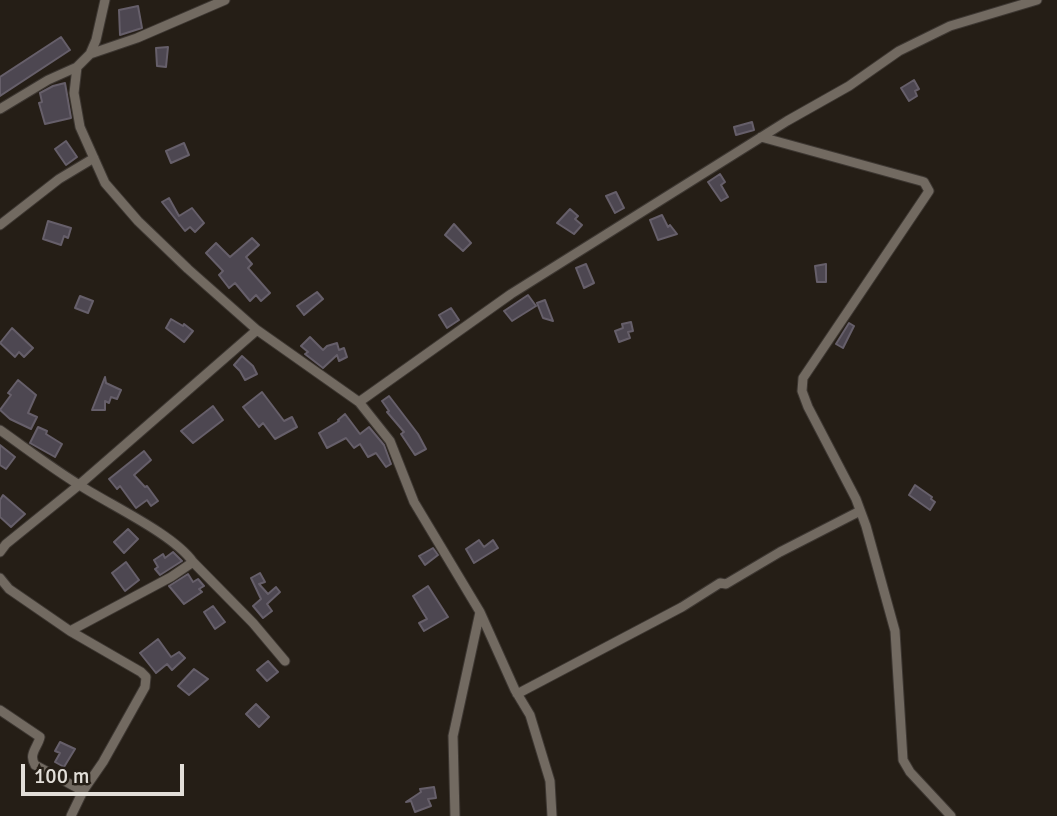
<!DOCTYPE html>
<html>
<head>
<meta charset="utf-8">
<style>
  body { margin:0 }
  #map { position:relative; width:1057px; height:816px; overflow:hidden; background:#251e16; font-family:Signika,sans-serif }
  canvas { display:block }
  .scale { position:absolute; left:21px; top:764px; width:163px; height:32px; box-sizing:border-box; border:4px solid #e2ded8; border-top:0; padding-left:9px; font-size:21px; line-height:24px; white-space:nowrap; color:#e2ded8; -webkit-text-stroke:5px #251e16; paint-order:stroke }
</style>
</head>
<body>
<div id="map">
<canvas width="1057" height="816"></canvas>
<div class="scale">100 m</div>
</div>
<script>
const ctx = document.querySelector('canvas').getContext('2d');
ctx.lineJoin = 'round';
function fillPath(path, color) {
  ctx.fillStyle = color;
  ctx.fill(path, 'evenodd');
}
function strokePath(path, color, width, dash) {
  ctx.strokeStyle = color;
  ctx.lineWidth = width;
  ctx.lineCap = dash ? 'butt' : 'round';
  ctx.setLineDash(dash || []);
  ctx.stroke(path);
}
const building = new Path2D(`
  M138,6L142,28L120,35L119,10Z
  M61,37L70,50L0,96V77Z
  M168,47L166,67L157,66L156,48Z
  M914,80L919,89L915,91L917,96L909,101L901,88Z
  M65,83L71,118L45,124L39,103L42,102L40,93L53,86Z
  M752,122L754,130L736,135L734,127Z
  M66,141L77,157L66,165L55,149Z
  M184,143L189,155L171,163L166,151Z
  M720,174L725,182L721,185L728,197L721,201L708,182Z
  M616,192L624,208L615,213L606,196Z
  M169,198L179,216L192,208L204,223L195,232L190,227L185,231L162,202Z
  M570,209L578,216L575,219L582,225L574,234L557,223Z
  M662,215L668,227L670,225L677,234L658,240L650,220Z
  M48,221L71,228L68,238L64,236L61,245L43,239Z
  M454,224L471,243L463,251L445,235Z
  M252,238L259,245L246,257L252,264L248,268L270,293L261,301L256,295L250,301L235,283L229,288L219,275L223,271L206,253L216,243L230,257Z
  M586,264L594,283L584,288L576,268Z
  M826,264V282H817L815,266Z
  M317,292L323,299L304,315L297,306Z
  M528,295L536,306L512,321L504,311Z
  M80,296L93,301L88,313L75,308Z
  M545,300L553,321L543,318L537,303Z
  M451,308L459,320L447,328L439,315Z
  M171,319L183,326L184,324L193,331L184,342L166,328Z
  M631,322L633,331L628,332L630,338L619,342L615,331L623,328L622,324Z
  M849,323L854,326L843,348L836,344Z
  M12,328L33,348L24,357L19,352L15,357L0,343Z
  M310,337L323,350L327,346L337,343L339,350L344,348L347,357L339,361L337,355L323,368L305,354L308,352L301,346Z
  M242,356L253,366L257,374L245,380L240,371L234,365Z
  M105,377L106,383L121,390L117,399L111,397L109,403L105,401V410H92Z
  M18,380L36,395L28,413L37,417L31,429L10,419L0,410L11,395L8,393Z
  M262,392L284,421L292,417L297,427L275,439L263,423L259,427L243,407Z
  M389,396L418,434L426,449L415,455L401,434L404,432L387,412L389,411L382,401Z
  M213,406L223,420L193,443L181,431Z
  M345,414L360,434L369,427L384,445L391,464L386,467L376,453L368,457L360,444L354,448L346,438L327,448L319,433L339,421L338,420Z
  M38,427L47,431L46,434L62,444L55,457L30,443Z
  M0,445L15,457L6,469L0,465Z
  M144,451L151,460L134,475L145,487L147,486L158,501L151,506L147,500L136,508L120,486L117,489L109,479Z
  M915,485L932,497L931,499L935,502L930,510L909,495Z
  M3,495L25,514L11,527L0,517V500Z
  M128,529L138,539L124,553L114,542Z
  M479,540L484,547L493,540L498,548L474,563L466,549Z
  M433,548L438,555L425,565L419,556Z
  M173,552L182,561L160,575L155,569L158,567L154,560L163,554L165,558Z
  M126,562L139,580L125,591L112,573Z
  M260,573L265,582L259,584L268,594L276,587L280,592L267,604L272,611L263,618L253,606L261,599L251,578Z
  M188,574L193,582L198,579L204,586L199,589L202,592L184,604L169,586Z
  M428,586L448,617L424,631L419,623L427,619L413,596Z
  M213,606L225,622L215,629L204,612Z
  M158,639L171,657L179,652L185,658L172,670L167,664L156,673L140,653Z
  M268,661L278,672L267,681L257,670Z
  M194,669L208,679L189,695L178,686Z
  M256,704L269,717L259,727L246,714Z
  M60,742L75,749L64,767L55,762L60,753L55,751Z
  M434,787L436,798L428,799L431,806L415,812L411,801L406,802L421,792L420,789Z`);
fillPath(building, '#4d4751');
strokePath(building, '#665f6a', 2);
const street = new Path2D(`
  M105,0L96,40L90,54L77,67L74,93L80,127L105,183L138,221L188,269L257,330L359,402L390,441L414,502L480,612L453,736L455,816
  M90,54L137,38L225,0
  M0,109L48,80L77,67
  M761,137L921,181L924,182L929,191L925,197L803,378L802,391L808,407L856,499L866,526L895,631L903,760L910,772L951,816
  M0,225L59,179L94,158
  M359,402L511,294L787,121L849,86L899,51L950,26L1037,0
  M0,430C27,449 53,469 81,486C112,506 173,534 193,562L171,577L70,631
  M0,552L6,544L79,485L257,330
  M193,562L253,623L285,661
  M0,578L9,589L70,631L141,672L146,677L145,687L103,762L83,791
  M480,612L515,690L530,715L550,781L552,816
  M517,694L682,607L720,583L726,584L780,552L860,511
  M0,710L40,737C38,747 28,754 35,765L83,791L71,816`);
strokePath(street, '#3d3732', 11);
strokePath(street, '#726a61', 9);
</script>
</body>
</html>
